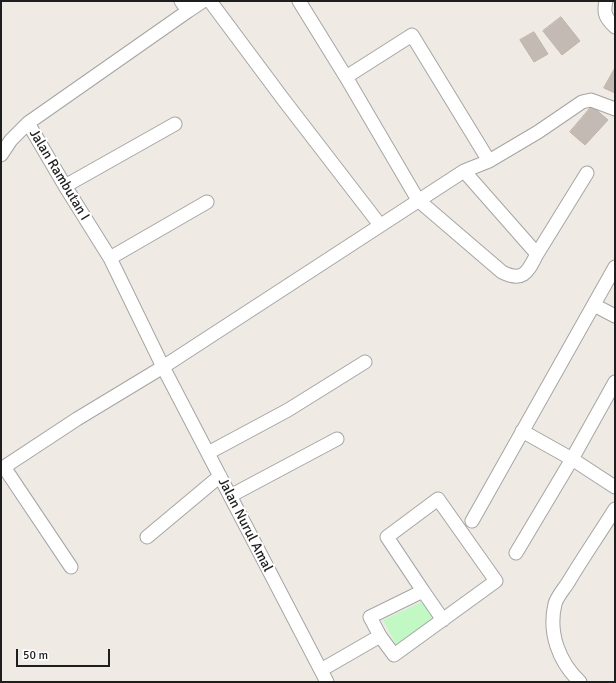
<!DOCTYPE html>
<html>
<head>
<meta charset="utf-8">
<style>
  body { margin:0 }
  #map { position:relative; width:616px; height:683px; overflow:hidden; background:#efebe4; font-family:Signika,sans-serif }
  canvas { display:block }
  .frame { position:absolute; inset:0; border:2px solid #1e1e1e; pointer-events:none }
  .scale { position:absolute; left:16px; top:649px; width:94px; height:18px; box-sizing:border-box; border:2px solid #1e1e1e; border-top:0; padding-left:5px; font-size:12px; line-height:14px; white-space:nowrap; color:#1e1e1e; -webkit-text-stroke:3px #fff; paint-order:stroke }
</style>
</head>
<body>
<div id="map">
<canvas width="616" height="683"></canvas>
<div class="frame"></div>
<div class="scale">50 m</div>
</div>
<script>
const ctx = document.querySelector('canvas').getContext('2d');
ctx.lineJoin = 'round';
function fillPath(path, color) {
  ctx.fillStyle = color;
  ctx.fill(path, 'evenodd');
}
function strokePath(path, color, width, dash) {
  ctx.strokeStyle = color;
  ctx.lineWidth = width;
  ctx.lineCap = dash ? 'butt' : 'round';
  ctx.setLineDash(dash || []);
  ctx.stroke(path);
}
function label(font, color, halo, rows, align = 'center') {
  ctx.font = font + ' Signika,sans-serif';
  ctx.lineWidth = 4;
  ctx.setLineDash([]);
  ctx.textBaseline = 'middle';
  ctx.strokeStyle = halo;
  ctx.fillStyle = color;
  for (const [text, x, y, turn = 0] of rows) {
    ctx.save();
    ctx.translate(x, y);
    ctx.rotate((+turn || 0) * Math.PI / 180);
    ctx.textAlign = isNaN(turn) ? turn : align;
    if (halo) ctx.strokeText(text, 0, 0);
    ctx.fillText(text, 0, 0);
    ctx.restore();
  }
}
fillPath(new Path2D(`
  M424,601L434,618L396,645L383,620Z`), '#c1f8c4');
const building = new Path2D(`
  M561,17L580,41L562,55L543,31Z
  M534,32L548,54L534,62L520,40Z
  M615,68V93L604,88Z
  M592,106L608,120L585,145L570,132Z`);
fillPath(building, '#c3bab3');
strokePath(building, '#c0b1a6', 1);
const minor = new Path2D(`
  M181,1L188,11L28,123L65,186L110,258L163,367L327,682
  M210,1L283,99L380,225
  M299,1L346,77L418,200L502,272C524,283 528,271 537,254L464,171
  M606,1C603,14 606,18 615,27
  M188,11L203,1
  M346,77L412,35L489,161
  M1,155L11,140L28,123
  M65,186L175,124
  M537,254L587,173
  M110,258L207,202
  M594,305L615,316
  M522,431L572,459L615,487
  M208,453L288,410L365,362
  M4,467L71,567
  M1,469L77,419L163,367L464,171L489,161L538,132L582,102L591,100L615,109
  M230,496L337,439
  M472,521L615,267
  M147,537L220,476
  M516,553L572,459L615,382
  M423,591L443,620
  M321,670L380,636L370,617L423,591L387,537L438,499L496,581L394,655L380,636
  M580,682C559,662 548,633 555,604C557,596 565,588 569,581C584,556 600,533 615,509`);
strokePath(minor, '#a5a5a5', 15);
strokePath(minor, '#fff', 13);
label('14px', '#1e1e1e', '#fff', [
  ["Jalan Rambutan I",59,175,59],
  ["Jalan Nurul Amal",245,525,63]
]);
</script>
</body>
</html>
